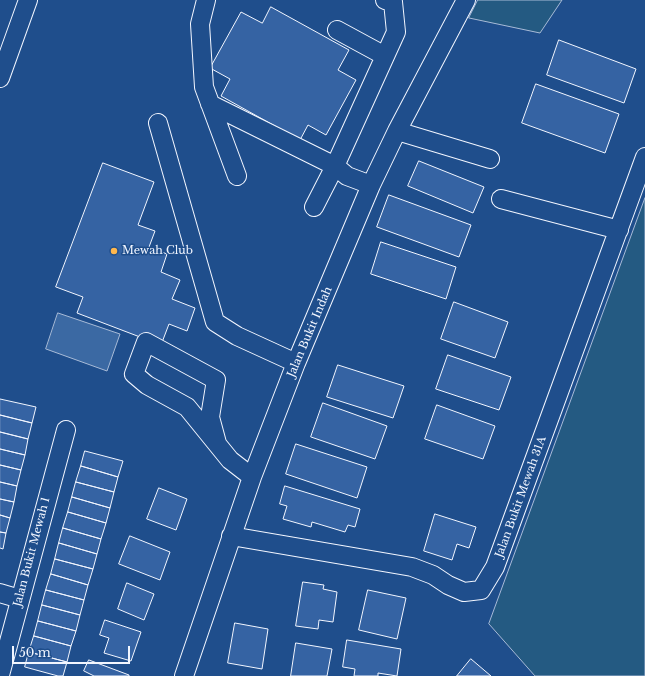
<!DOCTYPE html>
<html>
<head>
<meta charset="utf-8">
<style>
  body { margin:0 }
  #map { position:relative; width:645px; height:676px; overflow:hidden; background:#1f4e8c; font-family:"Libre Baskerville",serif }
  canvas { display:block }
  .scale { position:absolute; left:12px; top:646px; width:118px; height:18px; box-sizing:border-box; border:2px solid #f2f6ff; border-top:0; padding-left:5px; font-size:12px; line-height:14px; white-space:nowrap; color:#f2f6ff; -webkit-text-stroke:3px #1f4e8c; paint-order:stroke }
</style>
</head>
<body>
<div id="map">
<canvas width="645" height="676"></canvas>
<div class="scale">50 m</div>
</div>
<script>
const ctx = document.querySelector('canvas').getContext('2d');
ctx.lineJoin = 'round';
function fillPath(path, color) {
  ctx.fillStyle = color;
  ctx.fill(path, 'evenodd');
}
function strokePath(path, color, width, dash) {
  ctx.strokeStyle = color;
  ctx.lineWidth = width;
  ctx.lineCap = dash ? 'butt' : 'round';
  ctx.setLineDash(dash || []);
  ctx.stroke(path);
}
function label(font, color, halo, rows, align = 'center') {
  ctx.font = font + ' "Libre Baskerville",serif';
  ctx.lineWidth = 3;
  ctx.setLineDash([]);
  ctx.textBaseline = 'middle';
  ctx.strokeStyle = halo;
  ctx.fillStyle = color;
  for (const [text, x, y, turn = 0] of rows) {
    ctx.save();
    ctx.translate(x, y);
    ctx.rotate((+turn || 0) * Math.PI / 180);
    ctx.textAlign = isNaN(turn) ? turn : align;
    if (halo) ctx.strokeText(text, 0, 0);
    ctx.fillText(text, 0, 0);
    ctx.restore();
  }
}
const green = new Path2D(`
  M478,0H562L540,33L469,18Z
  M645,198V676H535L489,624Z`);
fillPath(green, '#245a82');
strokePath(green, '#a8bbd7', 1);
const water = new Path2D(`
  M58,313L120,334L107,371L46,349Z`);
fillPath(water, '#3b69a3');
strokePath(water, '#a8bbd7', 1);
const building = new Path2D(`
  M271,7L349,50L338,70L356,80L326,135L308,125L300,140L221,96L230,79L210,68L241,12L262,23Z
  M559,40L636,69L624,103L547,75Z
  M536,84L619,114L605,153L522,123Z
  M419,161L484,187L473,213L408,186Z
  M103,163L154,182L138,225L155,231L149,247L167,254L161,272L180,280L172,299L195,308L187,331L169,324L161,345L77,313L83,297L56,287Z
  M389,195L471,225L459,257L377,227Z
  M381,242L456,267L446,299L371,274Z
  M454,302L508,322L495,358L441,339Z
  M448,355L511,377L499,410L436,389Z
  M338,365L404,386L393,418L327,397Z
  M0,399L36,407L32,423L0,415Z
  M323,403L387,426L375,459L311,437Z
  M437,405L495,426L483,459L425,439Z
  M0,415L32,423L28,439L0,432Z
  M0,432L28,439L25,455L0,449Z
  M296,444L367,467L357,498L286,474Z
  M0,449L25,455L21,470L0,465Z
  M85,451L123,461L118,477L81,466Z
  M0,465L21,470L17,486L0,482Z
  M81,466L118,477L114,492L76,482Z
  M0,482L17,486L14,502L0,499Z
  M76,482L114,492L110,508L72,497Z
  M285,486L360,509L355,527L348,525L345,532L312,522L311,527L283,519L287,506L280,504Z
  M159,488L187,499L176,530L147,519Z
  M72,497L110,508L106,523L68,512Z
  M0,499L14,502L10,518L0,515Z
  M68,512L106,523L101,539L63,528Z
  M435,514L476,527L469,548L457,544L452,560L424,551Z
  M0,515L10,518L6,533L0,532Z
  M63,528L101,539L97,554L59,543Z
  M0,532L6,533L3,549L0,548Z
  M130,536L170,552L160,580L119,564Z
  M59,543L97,554L93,569L55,559Z
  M55,559L93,569L88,585L51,574Z
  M51,574L88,585L84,600L46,590Z
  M303,582L324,585L323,589L337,592L333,622L319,620L318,629L296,626Z
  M127,583L154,594L144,620L118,609Z
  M46,590L84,600L80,615L42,605Z
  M368,590L406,598L397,639L359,630Z
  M42,605L80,615L76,631L38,621Z
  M105,620L141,632L131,661L104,653L109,638L100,635Z
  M38,621L76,631L71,646L34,636Z
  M235,623L268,629L262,669L228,663Z
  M34,636L71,646L67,662L29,652Z
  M347,640L401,649L397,676L378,673V676H354L355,669L343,667Z
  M296,643L332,649L327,676H291Z
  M29,652L67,662L63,676H58L25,667Z
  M471,659L491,676H457Z
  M89,660L129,675V676H94L84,671Z`);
fillPath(building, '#3563a3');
strokePath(building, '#f2f6ff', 1);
const minor = new Path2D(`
  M206,0L200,24L204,87L237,176
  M337,30L385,56
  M0,78L28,0
  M210,104L335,166L347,176L371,185
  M158,123L215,322L237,336L296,363
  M397,131L490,159
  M501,199L619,230
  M314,207L335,166L396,32L393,2L385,0
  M217,443L210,417L216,380L146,342L134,374L147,385L187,407L230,460L252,477
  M231,536L412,567L433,575L448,585L464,592L481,590L495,567L645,157
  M0,593L20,599
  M0,675L66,430
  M184,676L252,477L296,363L371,185L397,131L466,0`);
strokePath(minor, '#f2f6ff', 20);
strokePath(minor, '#1f4e8c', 18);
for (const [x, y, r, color] of [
  [114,251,4,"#ffb74d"]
]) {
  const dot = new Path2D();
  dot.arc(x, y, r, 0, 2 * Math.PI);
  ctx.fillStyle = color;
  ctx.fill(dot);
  strokePath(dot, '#1f4e8c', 1.5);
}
label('11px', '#f2f6ff', '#1f4e8c', [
  ["Mewah Club",122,251]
], 'left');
label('11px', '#f2f6ff', '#1f4e8c', [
  ["Jalan Bukit Indah",310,332,-67],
  ["Jalan Bukit Mewah 31A",521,497,-70],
  ["Jalan Bukit Mewah 1",32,552,-75]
]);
</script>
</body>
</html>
